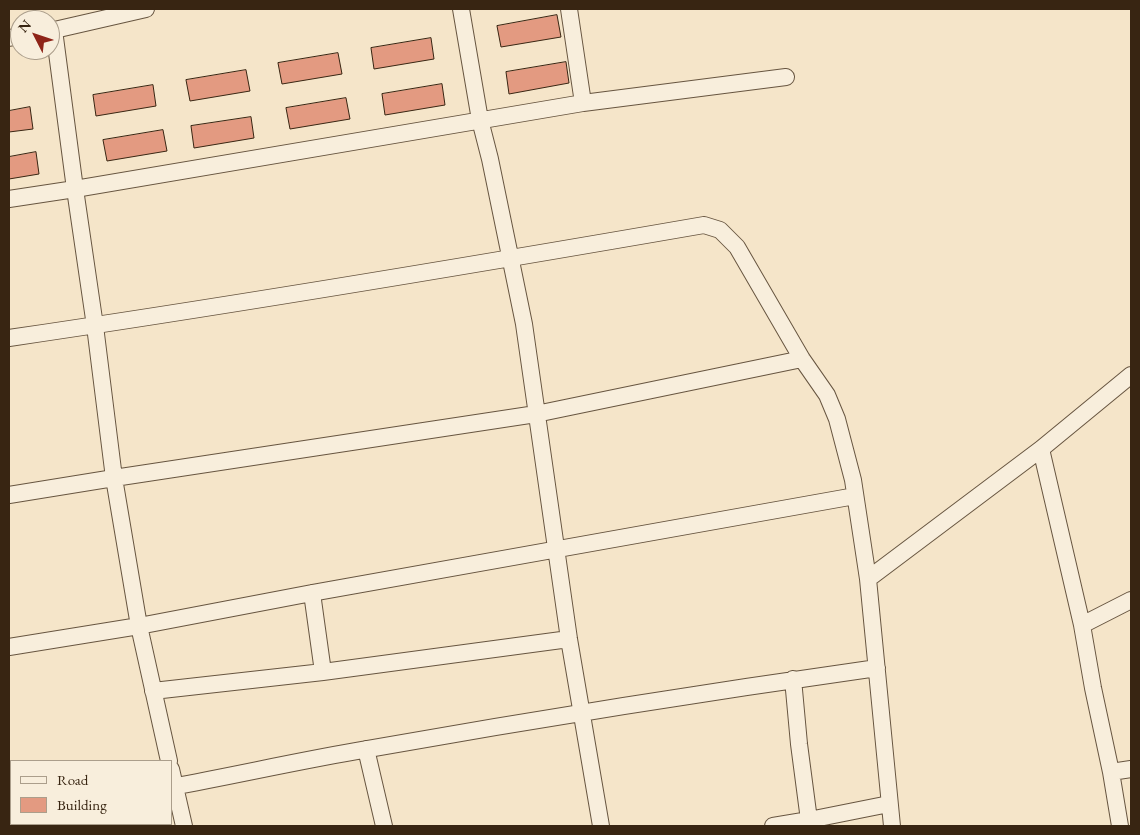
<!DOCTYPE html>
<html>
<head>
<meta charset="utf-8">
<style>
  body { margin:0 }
  #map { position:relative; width:1140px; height:835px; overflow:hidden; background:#f5e5c9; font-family:"EB Garamond",serif }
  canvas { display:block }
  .frame { position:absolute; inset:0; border:10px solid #382512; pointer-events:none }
  .legend { position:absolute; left:10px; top:760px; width:162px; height:65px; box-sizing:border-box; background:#f8eedc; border:1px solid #ab9e8b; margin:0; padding:6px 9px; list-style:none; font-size:15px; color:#382512 }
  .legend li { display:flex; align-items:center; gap:10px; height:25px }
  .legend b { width:25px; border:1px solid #ab9e8b }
  .north { position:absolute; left:10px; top:10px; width:50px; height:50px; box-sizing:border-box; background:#f8eedc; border:1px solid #ab9e8b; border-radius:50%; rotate:311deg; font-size:14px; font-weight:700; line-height:20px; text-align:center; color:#382512 }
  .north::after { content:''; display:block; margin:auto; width:18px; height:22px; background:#8f2418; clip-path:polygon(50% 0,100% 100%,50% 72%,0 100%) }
</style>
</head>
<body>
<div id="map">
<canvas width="1140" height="835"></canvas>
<div class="frame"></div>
<ul class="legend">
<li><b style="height:6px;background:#f8eedc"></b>Road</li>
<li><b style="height:14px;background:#e39a81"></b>Building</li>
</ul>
<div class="north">N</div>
</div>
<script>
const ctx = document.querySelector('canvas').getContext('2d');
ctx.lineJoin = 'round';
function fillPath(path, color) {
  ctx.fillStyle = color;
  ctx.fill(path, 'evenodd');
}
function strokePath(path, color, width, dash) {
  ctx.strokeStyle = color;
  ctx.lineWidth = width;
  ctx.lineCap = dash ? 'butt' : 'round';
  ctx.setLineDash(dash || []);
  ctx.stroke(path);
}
const building = new Path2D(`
  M557,15L561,37L501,47L497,26Z
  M431,38L434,59L374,69L371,48Z
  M338,53L342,74L282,84L278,63Z
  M566,62L569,83L509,94L506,72Z
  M246,70L250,91L190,101L186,80Z
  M442,84L445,105L385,115L382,94Z
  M153,85L156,106L96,116L93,95Z
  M346,98L350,119L290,129L286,108Z
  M30,107L33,129L9,132V111Z
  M251,117L254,138L194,148L191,126Z
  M163,130L167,151L107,161L103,140Z
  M36,152L39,174L9,179V157Z`);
fillPath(building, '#e39a81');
strokePath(building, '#382512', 1);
const minor = new Path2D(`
  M461,9L480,120L490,159L524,324L569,639L601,826
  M569,9L583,103
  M54,30L75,189L95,326L114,478L139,626L169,761
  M50,31L146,9
  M9,38L20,36
  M9,199L75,189L583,103L786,77
  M9,338C241,304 473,265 704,225L720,230L737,247L802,359L827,395L837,419L853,480L868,579L892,826
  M1041,449L1082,625L1093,688L1111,772L1120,826
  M9,495L114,478L536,414L802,359
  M868,579L1041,449L1131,375
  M312,593L323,672
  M1082,625L1131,600
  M9,647L139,626L312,593L855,496
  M793,679L799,744L809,820
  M153,691L323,672L569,639
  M366,749L384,826
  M171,769L184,826
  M1111,772L1131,769
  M171,787C237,775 302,760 368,749C537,719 707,692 877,668
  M9,815L11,814
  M773,826L809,820L889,804`);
strokePath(minor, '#675540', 18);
strokePath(minor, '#f8eedc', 16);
</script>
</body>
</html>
